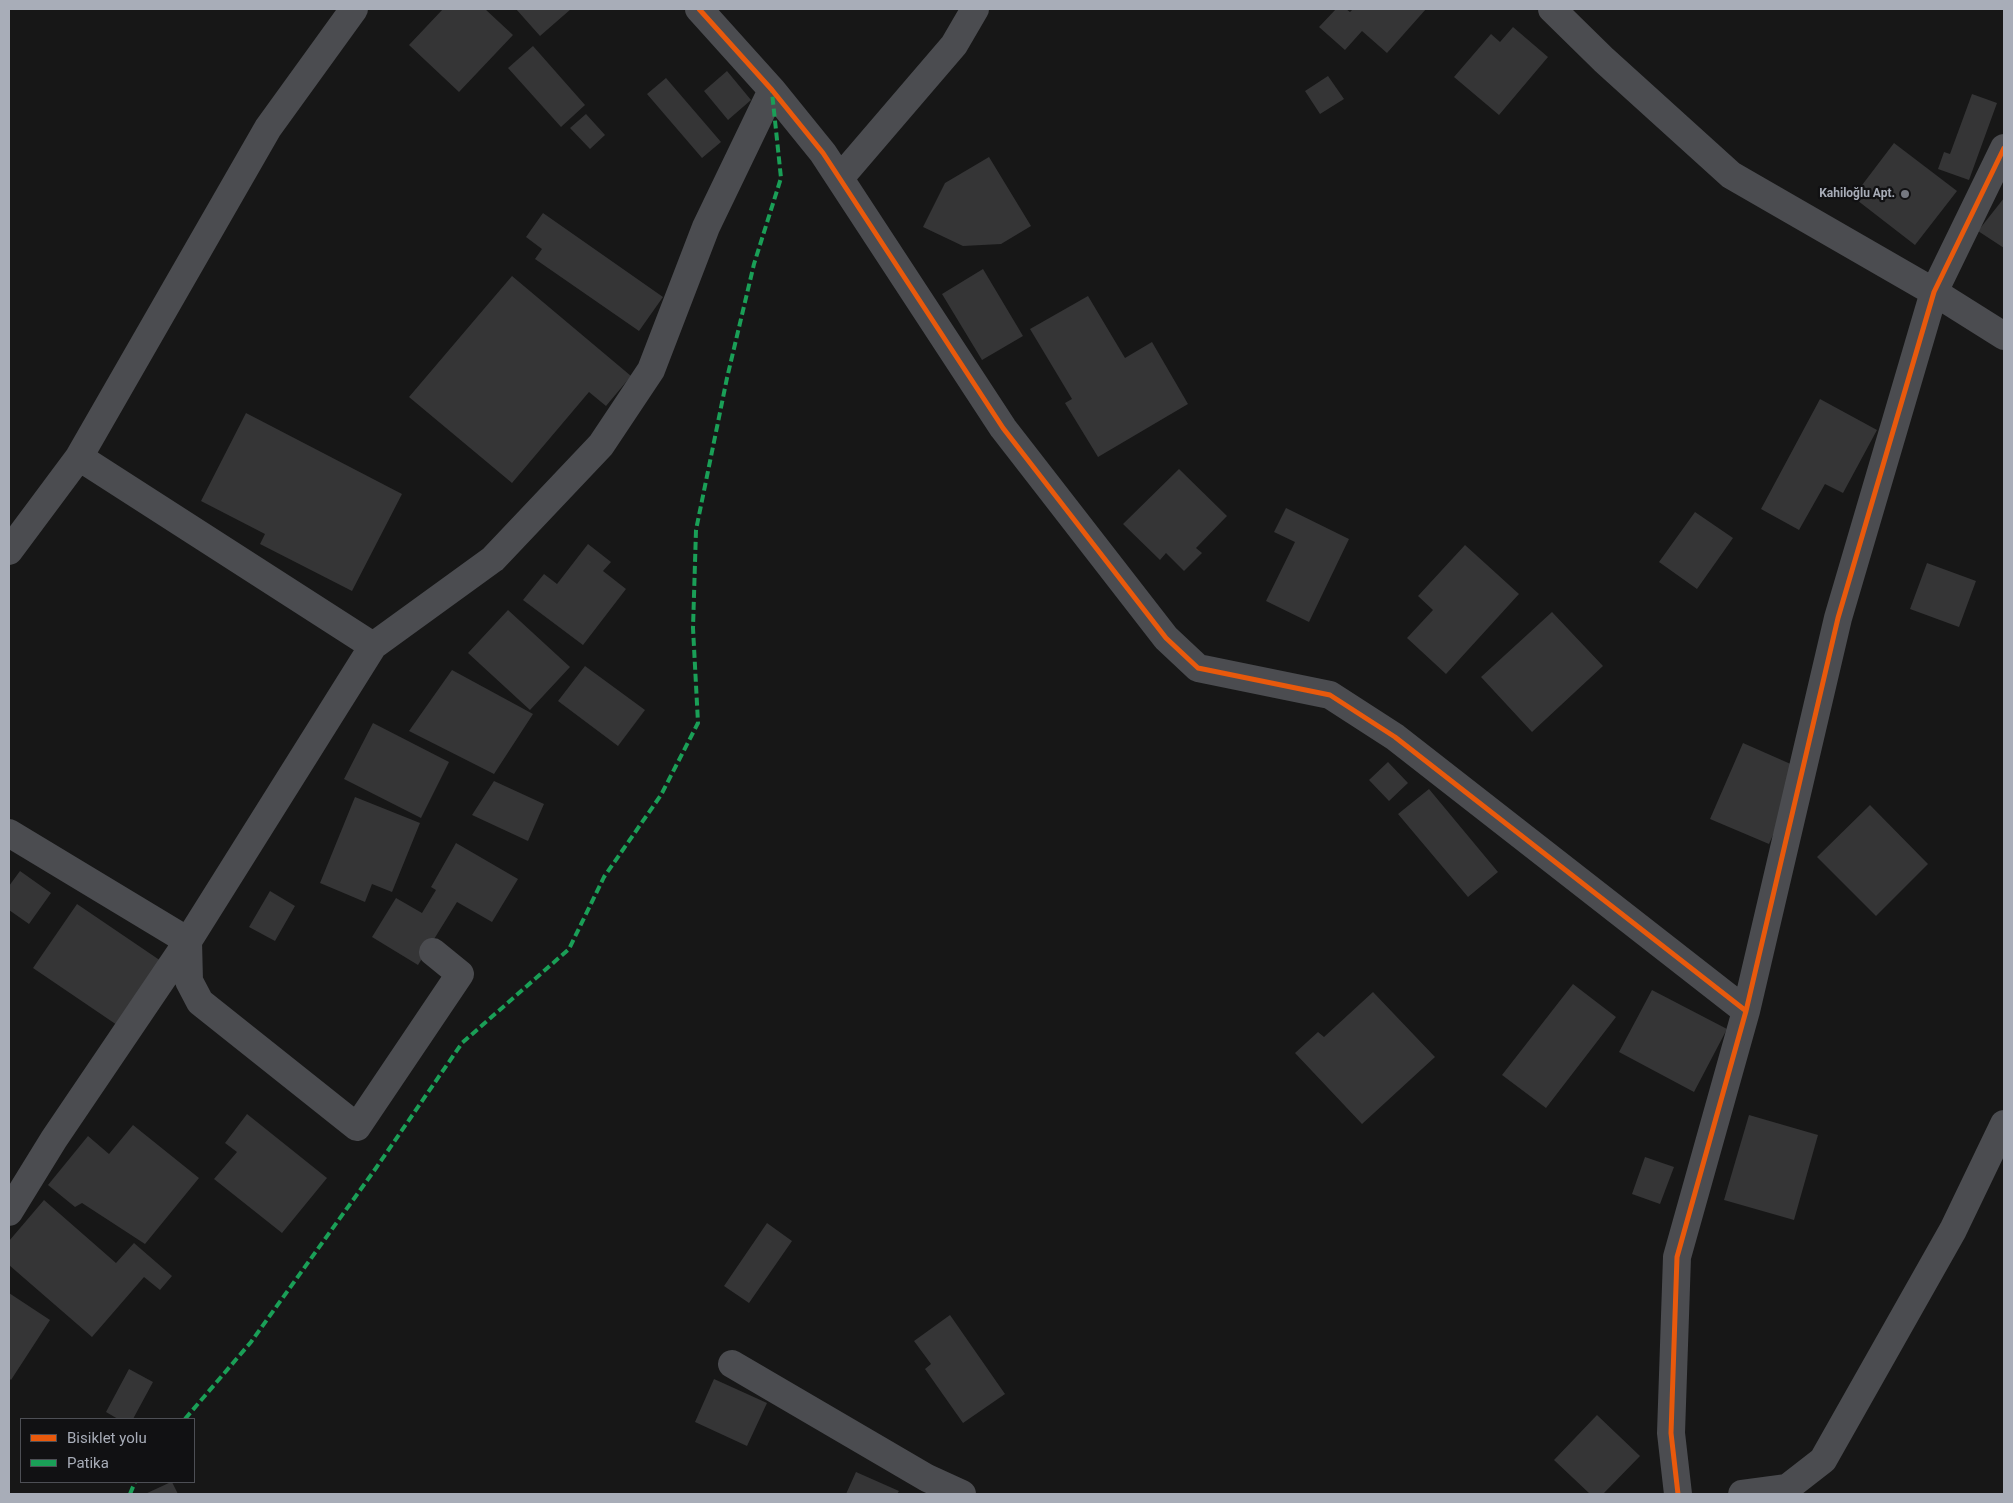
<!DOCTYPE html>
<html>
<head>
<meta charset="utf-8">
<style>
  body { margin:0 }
  #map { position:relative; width:2013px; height:1503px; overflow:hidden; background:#171717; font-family:Roboto,sans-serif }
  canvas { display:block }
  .frame { position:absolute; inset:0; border:10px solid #a8adb8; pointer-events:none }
  .legend { position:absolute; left:20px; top:1418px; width:175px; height:65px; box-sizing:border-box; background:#111113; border:1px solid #4d4f55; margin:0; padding:6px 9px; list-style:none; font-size:15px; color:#a8adb8 }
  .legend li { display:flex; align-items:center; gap:10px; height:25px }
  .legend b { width:25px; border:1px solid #4d4f55 }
</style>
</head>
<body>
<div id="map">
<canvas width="2013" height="1503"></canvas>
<div class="frame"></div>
<ul class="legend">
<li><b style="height:6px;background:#e8590c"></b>Bisiklet yolu</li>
<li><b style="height:6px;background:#1a9f57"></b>Patika</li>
</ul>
</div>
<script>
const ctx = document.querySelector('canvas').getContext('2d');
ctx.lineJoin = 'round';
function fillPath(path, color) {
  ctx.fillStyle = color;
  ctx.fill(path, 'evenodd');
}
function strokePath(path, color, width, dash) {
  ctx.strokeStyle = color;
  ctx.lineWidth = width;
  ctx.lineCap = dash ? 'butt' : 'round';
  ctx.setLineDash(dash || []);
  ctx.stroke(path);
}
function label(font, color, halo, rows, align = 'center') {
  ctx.font = font + ' Roboto,sans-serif';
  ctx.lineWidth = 4.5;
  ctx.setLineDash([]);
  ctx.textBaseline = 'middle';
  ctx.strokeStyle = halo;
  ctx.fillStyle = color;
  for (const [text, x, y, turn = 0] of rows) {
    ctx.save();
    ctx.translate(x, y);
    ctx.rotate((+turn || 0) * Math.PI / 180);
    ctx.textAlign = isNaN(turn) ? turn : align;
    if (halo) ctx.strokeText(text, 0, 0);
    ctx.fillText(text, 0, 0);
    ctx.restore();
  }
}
fillPath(new Path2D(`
  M443,9H485L513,35L459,92L409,45Z
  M516,9H571L540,36Z
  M1336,9H1346L1350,12L1353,9H1426L1387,53L1362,31L1345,50L1319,27Z
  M1513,27L1548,57L1499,115L1454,77L1491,34L1500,42Z
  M533,46L585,105L561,127L508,68Z
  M727,71L751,100L728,120L704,91Z
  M1328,76L1344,99L1320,114L1305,91Z
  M666,78L721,142L702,158L647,94Z
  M1972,94L1997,103L1969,180L1938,169L1944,152L1950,154Z
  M586,114L605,135L590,149L570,128Z
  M1894,143L1957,191L1915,245L1853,197Z
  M989,157L1031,226L1001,244L963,246L923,227L945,183Z
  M2004,198V248L1978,231Z
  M543,213L663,297L639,331L535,259L542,249L526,237Z
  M983,269L1023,336L982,360L942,294Z
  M512,276L631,376L606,406L589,392L512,483L409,397Z
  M1088,296L1125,358L1152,342L1188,404L1098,457L1065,403L1072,399L1030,329Z
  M1820,399L1877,430L1843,493L1825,484L1799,530L1761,509Z
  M246,413L402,494L352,591L260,544L265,534L201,501Z
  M1179,469L1227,516L1196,548L1202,553L1184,571L1166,553L1160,560L1123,524Z
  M1286,508L1349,539L1309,622L1266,601L1295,542L1274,532Z
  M1695,512L1733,538L1697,589L1659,562Z
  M588,544L611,562L603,571L626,589L583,645L523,600L544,574L557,584Z
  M1465,545L1519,594L1446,674L1407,638L1433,610L1418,596Z
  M1927,563L1976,581L1959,627L1910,609Z
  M508,610L570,667L530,710L468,653Z
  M1552,612L1603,666L1532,732L1481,677Z
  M585,666L645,710L618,746L558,701Z
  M452,670L533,714L494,774L409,731Z
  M373,723L449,762L421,818L344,779Z
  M1743,743L1802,769L1769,844L1710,819Z
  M1388,762L1408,783L1389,801L1369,780Z
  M494,781L544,804L528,841L472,815Z
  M1429,789L1498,872L1468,897L1398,814Z
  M355,797L420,823L392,892L372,884L365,902L320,883Z
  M1870,805L1928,864L1876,916L1817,857Z
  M456,843L518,879L492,922L457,902L418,965L372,937L396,898L422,913L436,890L431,887Z
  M20,871L51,893L29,924L9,910V886Z
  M270,891L295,906L275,941L249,927Z
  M77,904L161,961L117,1025L33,968Z
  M1573,984L1616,1017L1546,1108L1502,1075Z
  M1652,990L1727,1029L1694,1092L1619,1052Z
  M1373,992L1435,1057L1362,1124L1295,1053L1318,1032L1324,1037Z
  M247,1114L327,1178L282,1233L214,1179L237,1152L225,1143Z
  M1749,1115L1818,1135L1794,1220L1724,1200Z
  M133,1125L199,1178L145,1244L82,1203L75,1207L48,1185L88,1136L109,1154Z
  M1645,1157L1674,1167L1660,1204L1632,1194Z
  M44,1200L116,1263L134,1243L172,1276L160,1290L144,1277L92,1337L9,1265V1241Z
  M767,1223L792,1241L749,1303L724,1286Z
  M9,1293L50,1320L11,1380L9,1378Z
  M950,1315L1005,1394L963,1423L925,1369L931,1364L914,1341Z
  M129,1369L153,1382L133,1419H118L106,1412Z
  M714,1379L767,1403L747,1446L695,1422Z
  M1597,1415L1640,1456L1603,1494H1590L1554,1460Z
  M856,1472L899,1491L897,1494H846Z
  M172,1482L178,1494H145L171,1482Z`), '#353536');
strokePath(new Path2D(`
  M699,9L772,90L823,153L1003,428L1166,638L1198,668L1330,695L1395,737L1746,1011
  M1552,9L1604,60L1731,175L1934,292L2004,336
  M840,178L954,45L975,9
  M79,457L373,646
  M9,551L79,457L268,128L354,9
  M9,833L188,941
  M188,941L189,981L200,1002L357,1127L460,974L433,952
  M9,1212L54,1139L188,941L373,646L493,559L601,445L651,370L706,227L772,90
  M732,1364L927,1478L962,1494
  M1678,1494L1671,1433L1677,1257L1746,1011L1838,618L1934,292L2004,148
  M1742,1494L1787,1488L1823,1460L1953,1230L2004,1124`), '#4b4c50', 28);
strokePath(new Path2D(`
  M185,1419L251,1342L376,1168L462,1043L569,949L604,877L661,795L698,723L693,628L696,530L727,378L754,264L781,178L772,92
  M130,1494L135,1482`), '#1a9f57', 4, [8, 4]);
strokePath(new Path2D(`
  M699,9L772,90L823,153L1003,428L1166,638L1198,668L1330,695L1395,737L1746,1011
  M1678,1494L1671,1433L1677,1257L1746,1011L1838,618L1934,292L2004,148`), '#e8590c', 5);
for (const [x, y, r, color] of [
  [1905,194,5,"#757880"]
]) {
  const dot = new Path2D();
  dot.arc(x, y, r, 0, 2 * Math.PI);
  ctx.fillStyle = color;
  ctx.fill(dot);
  strokePath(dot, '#111113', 2);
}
label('bold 12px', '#a8adb8', '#111113', [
  ["Kahiloğlu Apt.",1895,194]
], 'right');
</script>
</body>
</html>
